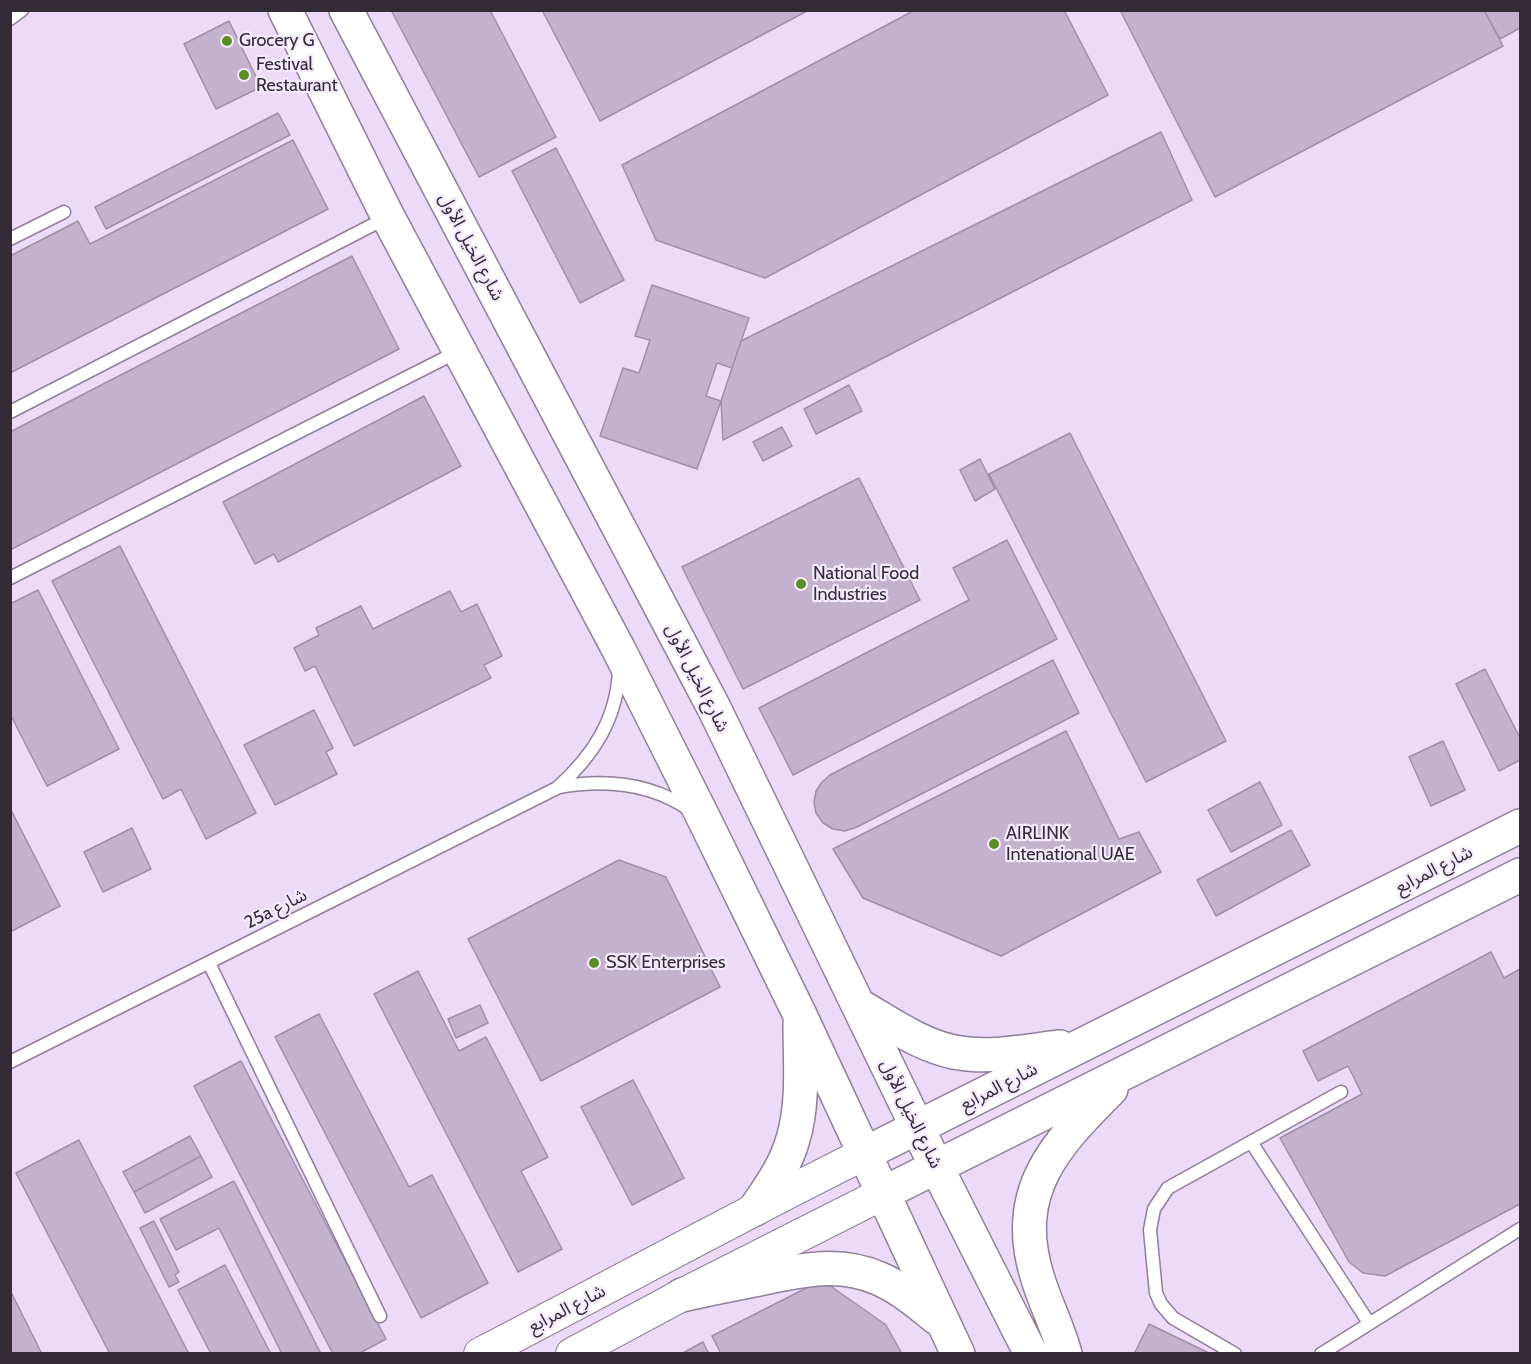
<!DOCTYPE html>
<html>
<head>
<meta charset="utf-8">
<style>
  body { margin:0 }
  #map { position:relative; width:1531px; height:1364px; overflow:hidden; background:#ecdaf8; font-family:Cabin,sans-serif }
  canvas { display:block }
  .frame { position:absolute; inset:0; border:12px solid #332c37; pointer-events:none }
</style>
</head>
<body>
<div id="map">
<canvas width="1531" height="1364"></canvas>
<div class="frame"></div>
</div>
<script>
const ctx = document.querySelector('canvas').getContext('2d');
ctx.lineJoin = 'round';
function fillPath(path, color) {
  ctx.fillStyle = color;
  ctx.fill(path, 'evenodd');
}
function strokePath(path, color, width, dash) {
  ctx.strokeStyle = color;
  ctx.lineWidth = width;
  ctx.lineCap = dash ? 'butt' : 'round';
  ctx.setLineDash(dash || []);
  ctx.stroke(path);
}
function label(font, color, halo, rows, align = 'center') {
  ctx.font = font + ' Cabin,"Noto Sans Arabic",sans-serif';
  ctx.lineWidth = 4.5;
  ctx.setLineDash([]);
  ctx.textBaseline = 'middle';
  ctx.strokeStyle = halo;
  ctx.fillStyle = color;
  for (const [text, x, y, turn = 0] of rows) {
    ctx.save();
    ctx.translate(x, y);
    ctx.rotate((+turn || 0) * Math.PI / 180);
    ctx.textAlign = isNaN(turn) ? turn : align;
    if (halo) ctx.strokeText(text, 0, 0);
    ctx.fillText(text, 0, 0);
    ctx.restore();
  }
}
const building = new Path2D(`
  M391,10H490L556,137L479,177Z
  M542,10H809L600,121Z
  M915,10H1064L1108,95L765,278L656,240L622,165Z
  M1120,10H1484L1503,46L1215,197Z
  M1484,10H1520V28L1500,39Z
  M229,21L261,87L216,109L184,44Z
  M278,113L290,135L106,229L95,207Z
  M1161,132L1192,200L723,440L721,401L741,341Z
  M293,140L328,209L10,373V256L78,221L90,244Z
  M556,148L624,280L580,303L512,171Z
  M352,256L399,349L10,550V432Z
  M652,285L749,318L732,368L717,363L706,396L721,401L697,469L600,436L623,368L639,373L650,340L635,336Z
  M849,385L862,411L816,434L804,409Z
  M424,396L461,466L278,562L274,554L255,564L223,502Z
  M782,427L792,446L763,461L753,442Z
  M1070,433L1226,741L1146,782L989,474Z
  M980,459L995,489L975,501L960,470Z
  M859,478L920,600L743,689L682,567Z
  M1007,540L1057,639L793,775L759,708L969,600L953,568Z
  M120,546L256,813L206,839L181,789L163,799L52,581Z
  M38,590L119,749L47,786L10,714V604Z
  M450,591L461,612L477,604L502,656L484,665L491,678L354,746L315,666L305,671L294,648L319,635L316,628L361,606L373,629Z
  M1053,660L1079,713L857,827L845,831L833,829L823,823L816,813L814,802L816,791L822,782L830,775Z
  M1485,669L1520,738V760L1499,771L1456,684Z
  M314,710L333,748L326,752L337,774L275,805L244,745Z
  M1066,731L1119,839L1139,832L1161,872L1001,956L863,898L833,849Z
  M1443,741L1465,790L1431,806L1409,757Z
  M1260,782L1282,825L1231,852L1208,810Z
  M10,808L60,906L10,932Z
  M132,828L151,869L103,892L84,852Z
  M1291,830L1310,865L1216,916L1197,880Z
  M619,860L666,877L720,987L541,1081L468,939Z
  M1491,952L1504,978L1520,969V1204L1385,1276L1363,1273L1349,1262L1280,1138L1362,1094L1348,1066L1318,1081L1303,1051Z
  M418,971L459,1051L486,1037L548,1157L521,1171L562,1249L518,1272L374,994Z
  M480,1005L488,1023L456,1038L448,1019Z
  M319,1014L409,1187L432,1175L488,1283L421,1318L275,1037Z
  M241,1061L386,1339L358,1354H333L194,1086Z
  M633,1080L684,1178L632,1205L581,1107Z
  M190,1136L201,1156L134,1192L123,1172Z
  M79,1140L189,1354H110L16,1173Z
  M201,1156L212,1177L145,1213L134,1192Z
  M234,1181L321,1354H282L219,1228L176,1250L160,1219Z
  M154,1221L179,1272L175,1275L179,1282L169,1287L140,1228Z
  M225,1265L271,1354H211L178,1290Z
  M822,1280L886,1325L902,1354H721L712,1336Z
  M10,1290L42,1354H10Z
  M1149,1324L1211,1354H1134Z
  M703,1342L709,1354H681Z`);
fillPath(building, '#c3b1ce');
strokePath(building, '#a08fab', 1.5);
const service = new Path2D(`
  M10,19L22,10
  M10,239L64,212
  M10,412L388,217
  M10,578L459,351
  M559,787C605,779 652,783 691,811
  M209,963L380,1316
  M10,1062L557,788C593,756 617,719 619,670
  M1251,1142L1369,1323
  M1235,1354L1173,1318L1161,1304L1156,1293L1150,1230L1154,1209L1168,1188L1341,1092
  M1321,1354L1520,1229`);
const tertiary = new Path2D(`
  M480,1354C608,1288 735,1218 864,1154
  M572,1354L682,1295L882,1194`);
const secondary = new Path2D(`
  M285,10L388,217L619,650L705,821L800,1015L958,1354
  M346,10L714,708L936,1166L1031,1354
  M858,1005C888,1022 919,1045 954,1052C988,1059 1026,1051 1060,1047
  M864,1154L1520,826
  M882,1194L1520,875
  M755,1209C770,1187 786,1165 793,1139C804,1103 800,1061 800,1023
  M682,1295C708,1289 733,1284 759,1279C801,1270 840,1261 880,1279C901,1288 919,1304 937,1318
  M1065,1354C1058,1327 1045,1303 1037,1276C1011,1191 1055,1145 1111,1089`);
strokePath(service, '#907f9a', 15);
strokePath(tertiary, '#907f9a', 34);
strokePath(secondary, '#907f9a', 36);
strokePath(service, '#fff', 12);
strokePath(tertiary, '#fff', 32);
strokePath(secondary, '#fff', 33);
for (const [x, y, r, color] of [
  [227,41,6,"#5a8d25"],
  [244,75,6,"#5a8d25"],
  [801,584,6,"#5a8d25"],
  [994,844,6,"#5a8d25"],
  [594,963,6,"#5a8d25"]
]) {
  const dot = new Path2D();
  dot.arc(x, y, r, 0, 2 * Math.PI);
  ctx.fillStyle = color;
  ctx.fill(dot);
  strokePath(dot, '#f5eafd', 2);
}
label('18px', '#332c37', '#f5eafd', [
  ["Grocery G",239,41],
  ["Festival",256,65],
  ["Restaurant",256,86],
  ["National Food",813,574],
  ["Industries",813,595],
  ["AIRLINK",1006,834],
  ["Intenational UAE",1006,855],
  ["SSK Enterprises",606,963]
], 'left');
label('18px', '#332c37', '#f5eafd', [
  ["شارع الخيل الأول",471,247,62],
  ["شارع الخيل الأول",697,678,63],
  ["شارع المرابع",1434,870,-27],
  ["25a شارع",276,909,-27],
  ["شارع المرابع",999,1087,-27],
  ["شارع الخيل الأول",911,1114,64],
  ["شارع المرابع",567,1309,-27]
]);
</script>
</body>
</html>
